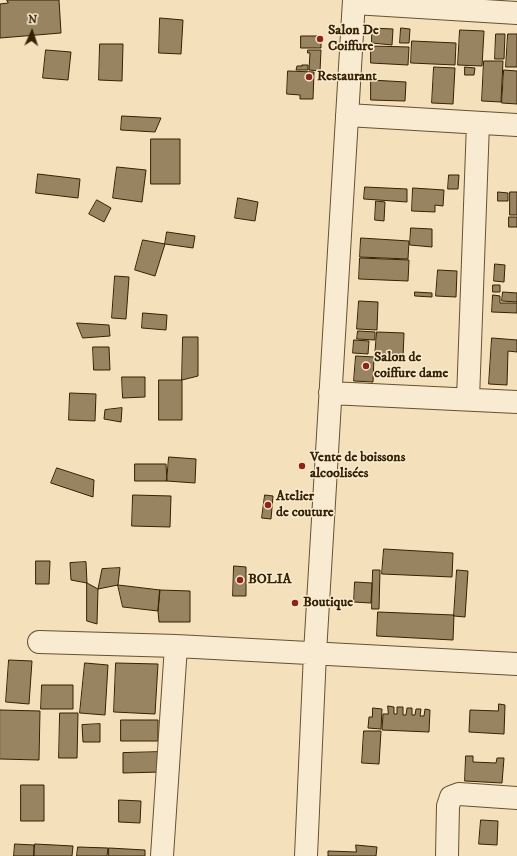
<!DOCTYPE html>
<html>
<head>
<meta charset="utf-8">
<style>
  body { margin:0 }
  #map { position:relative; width:517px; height:856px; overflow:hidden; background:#f4e0ba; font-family:"IM FELL DW Pica",serif }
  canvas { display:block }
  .north { position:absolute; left:12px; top:12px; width:40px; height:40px; -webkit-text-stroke:3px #f8ebd2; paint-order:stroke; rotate:3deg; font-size:11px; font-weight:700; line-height:16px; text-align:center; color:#362103 }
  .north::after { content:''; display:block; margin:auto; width:14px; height:18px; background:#362103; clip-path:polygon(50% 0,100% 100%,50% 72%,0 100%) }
</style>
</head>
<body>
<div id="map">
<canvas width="517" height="856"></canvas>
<div class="north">N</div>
</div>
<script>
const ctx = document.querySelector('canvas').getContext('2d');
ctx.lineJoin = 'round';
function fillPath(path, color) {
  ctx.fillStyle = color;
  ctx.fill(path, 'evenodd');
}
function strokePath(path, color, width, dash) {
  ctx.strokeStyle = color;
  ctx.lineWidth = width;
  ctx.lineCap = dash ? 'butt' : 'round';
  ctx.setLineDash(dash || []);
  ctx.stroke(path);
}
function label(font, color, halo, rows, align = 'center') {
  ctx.font = font + ' "IM FELL DW Pica",serif';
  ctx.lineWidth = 3;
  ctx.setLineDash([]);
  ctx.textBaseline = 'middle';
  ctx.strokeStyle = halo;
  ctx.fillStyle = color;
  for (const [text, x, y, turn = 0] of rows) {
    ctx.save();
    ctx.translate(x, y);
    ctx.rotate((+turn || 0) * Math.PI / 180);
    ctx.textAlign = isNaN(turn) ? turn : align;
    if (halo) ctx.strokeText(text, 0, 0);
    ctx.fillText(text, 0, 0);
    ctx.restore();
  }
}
const building = new Path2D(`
  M7,0H59L61,33L0,38V4L8,3Z
  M160,18L183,20L181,54L159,53Z
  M372,28L393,29L392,45L372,43Z
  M401,28L410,29L409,43H400Z
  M460,30L484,31L482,66L458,65Z
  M496,34H505L504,59H495Z
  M508,34H517V67H506Z
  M301,36H321V48H301Z
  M412,41L456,43L455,65L411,63Z
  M100,44H123L122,81L99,80Z
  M371,46L409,47L408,65L371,63Z
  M46,50L71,52L68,80L43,78Z
  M308,50H321L320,71L309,70L310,53H308Z
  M484,61H503L501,102L482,101Z
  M302,65H308V70H296L297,66H302Z
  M434,67L455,68L453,104L432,103Z
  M465,67L475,68L474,75H465Z
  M504,70L517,71V104L502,103Z
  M288,71L314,72L313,99H300V95L287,94Z
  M371,80L406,82L405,101L371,100Z
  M122,116L161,118L155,132L121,130Z
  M151,139H180V184H151Z
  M117,167L146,170L142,202L113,198Z
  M38,174L80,179L78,198L36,193Z
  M449,175H459L458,189H448Z
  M365,187L407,189V202L364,199Z
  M413,188L444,190L443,206L435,205V212L412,211Z
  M498,192L508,193V201H498Z
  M510,192H517V215H510Z
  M238,198L258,202L255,221L235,218Z
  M97,200L111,208L104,222L89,214Z
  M376,201L385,202L384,221L375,220Z
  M509,217H517V227H509Z
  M411,228L432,229V247L410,245Z
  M167,232L195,236L193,248L165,244Z
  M361,238L409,241L408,259L360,257Z
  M143,240L165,244L155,276L135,270Z
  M360,258L409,260L408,281L359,279Z
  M495,264L505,265L504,282L494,281Z
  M438,270L457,271L456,297L436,296Z
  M115,276L129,277L126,319L112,318Z
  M493,285H500V292H493Z
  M415,292L432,293V297L415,296Z
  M503,292L517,293V302L502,301Z
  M493,295L500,296V303H517V313L492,312Z
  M359,301L378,302L377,330L357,329Z
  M143,313L167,315L166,330L142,328Z
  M77,323L109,325L110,336L83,338Z
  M358,331L375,332V340L357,339Z
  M377,332L404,333L403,358L375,356Z
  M183,337H198V376L182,380Z
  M492,338L517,340V352L508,351L507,385L489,384Z
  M354,340L369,341L368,354L353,353Z
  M93,347H109L110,370H94Z
  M356,356L374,357L373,382L354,381Z
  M122,377H145V397L123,398Z
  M159,380H182V420H159Z
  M70,393L96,394L95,421L69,420Z
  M122,408L121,422L104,419L105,410Z
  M169,457L196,459L195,483L167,481Z
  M135,464H166L167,481H135Z
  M57,468L94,480L93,497L51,483Z
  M133,495L171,496L170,527L132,526Z
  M265,495L273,496L271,519L262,518Z
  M384,549L453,553L452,577L382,574Z
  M36,561H50L49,584H36Z
  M86,562L87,583L71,580L70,563Z
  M234,566L246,567V596H233Z
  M120,568L118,585L98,589L102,569Z
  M373,570H380L379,609H372Z
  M457,570L468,571L465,617L454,616Z
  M355,582L372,583L371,603L354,602Z
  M87,583L98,589L97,624L87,621Z
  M118,585L160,590L158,611L123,607Z
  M160,590L190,591V622H159L158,611Z
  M378,612L454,615L453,640L377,636Z
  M9,660L32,661L29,704L6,702Z
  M85,663L108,665L105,715L80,713Z
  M116,663L158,664L155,714L114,712Z
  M42,685H73V709H41Z
  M499,704L505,705L504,734L469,732L470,710L498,711Z
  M388,706L394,707V714H397V707H403V715H406L407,708H412V715H415L416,709H421L420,716H424L425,709L430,710L429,732L382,730L383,714H388Z
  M373,708L382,709L381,729L368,728L369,717H372Z
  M0,710L40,711L39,760L0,759Z
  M60,713H78L77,758H59Z
  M121,720H158V741H121Z
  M100,724V742H83L82,725Z
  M364,731H381L379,764L362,763Z
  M161,752V772L123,773V753Z
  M466,756H473V762L496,763L497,758H504L502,783L465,781Z
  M21,785H44V821H21Z
  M119,800L141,801L140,823L119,822Z
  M481,820L498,821L497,845L479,844Z
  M15,844L34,845V856H14Z
  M35,844L73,846L72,856H34Z
  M356,845L377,847L376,856H328V851L356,852Z
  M78,847L108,848L107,856H77Z
  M109,848L145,850V856H109Z`);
fillPath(building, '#998462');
strokePath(building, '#362103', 1);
const minor = new Path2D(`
  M354,3L517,13
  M347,115L517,125
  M330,393L517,402
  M468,399L478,123
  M39,642L176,646L517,664
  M162,856L176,646
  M306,856L315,653L354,0
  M447,856L448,806L451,797L459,794L517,798`);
strokePath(minor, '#665131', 24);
strokePath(minor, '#f8ebd2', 22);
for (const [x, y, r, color] of [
  [320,39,4,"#8f2418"],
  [309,77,4,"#8f2418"],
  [366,366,4,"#8f2418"],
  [302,466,4,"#8f2418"],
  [268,505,4,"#8f2418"],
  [240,580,4,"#8f2418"],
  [295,603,4,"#8f2418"]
]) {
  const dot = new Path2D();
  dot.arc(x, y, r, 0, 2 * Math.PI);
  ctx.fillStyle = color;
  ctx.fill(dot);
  strokePath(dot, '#f8ebd2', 1.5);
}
label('bold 14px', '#362103', '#f8ebd2', [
  ["Salon De",328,31],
  ["Coiffure",328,47],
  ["Restaurant",317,77],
  ["Salon de",374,358],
  ["coiffure dame",374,374],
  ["Vente de boissons",310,458],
  ["alcoolisées",310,474],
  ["Atelier",276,497],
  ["de couture",276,513],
  ["BOLIA",248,580],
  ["Boutique",303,603]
], 'left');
</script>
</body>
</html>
